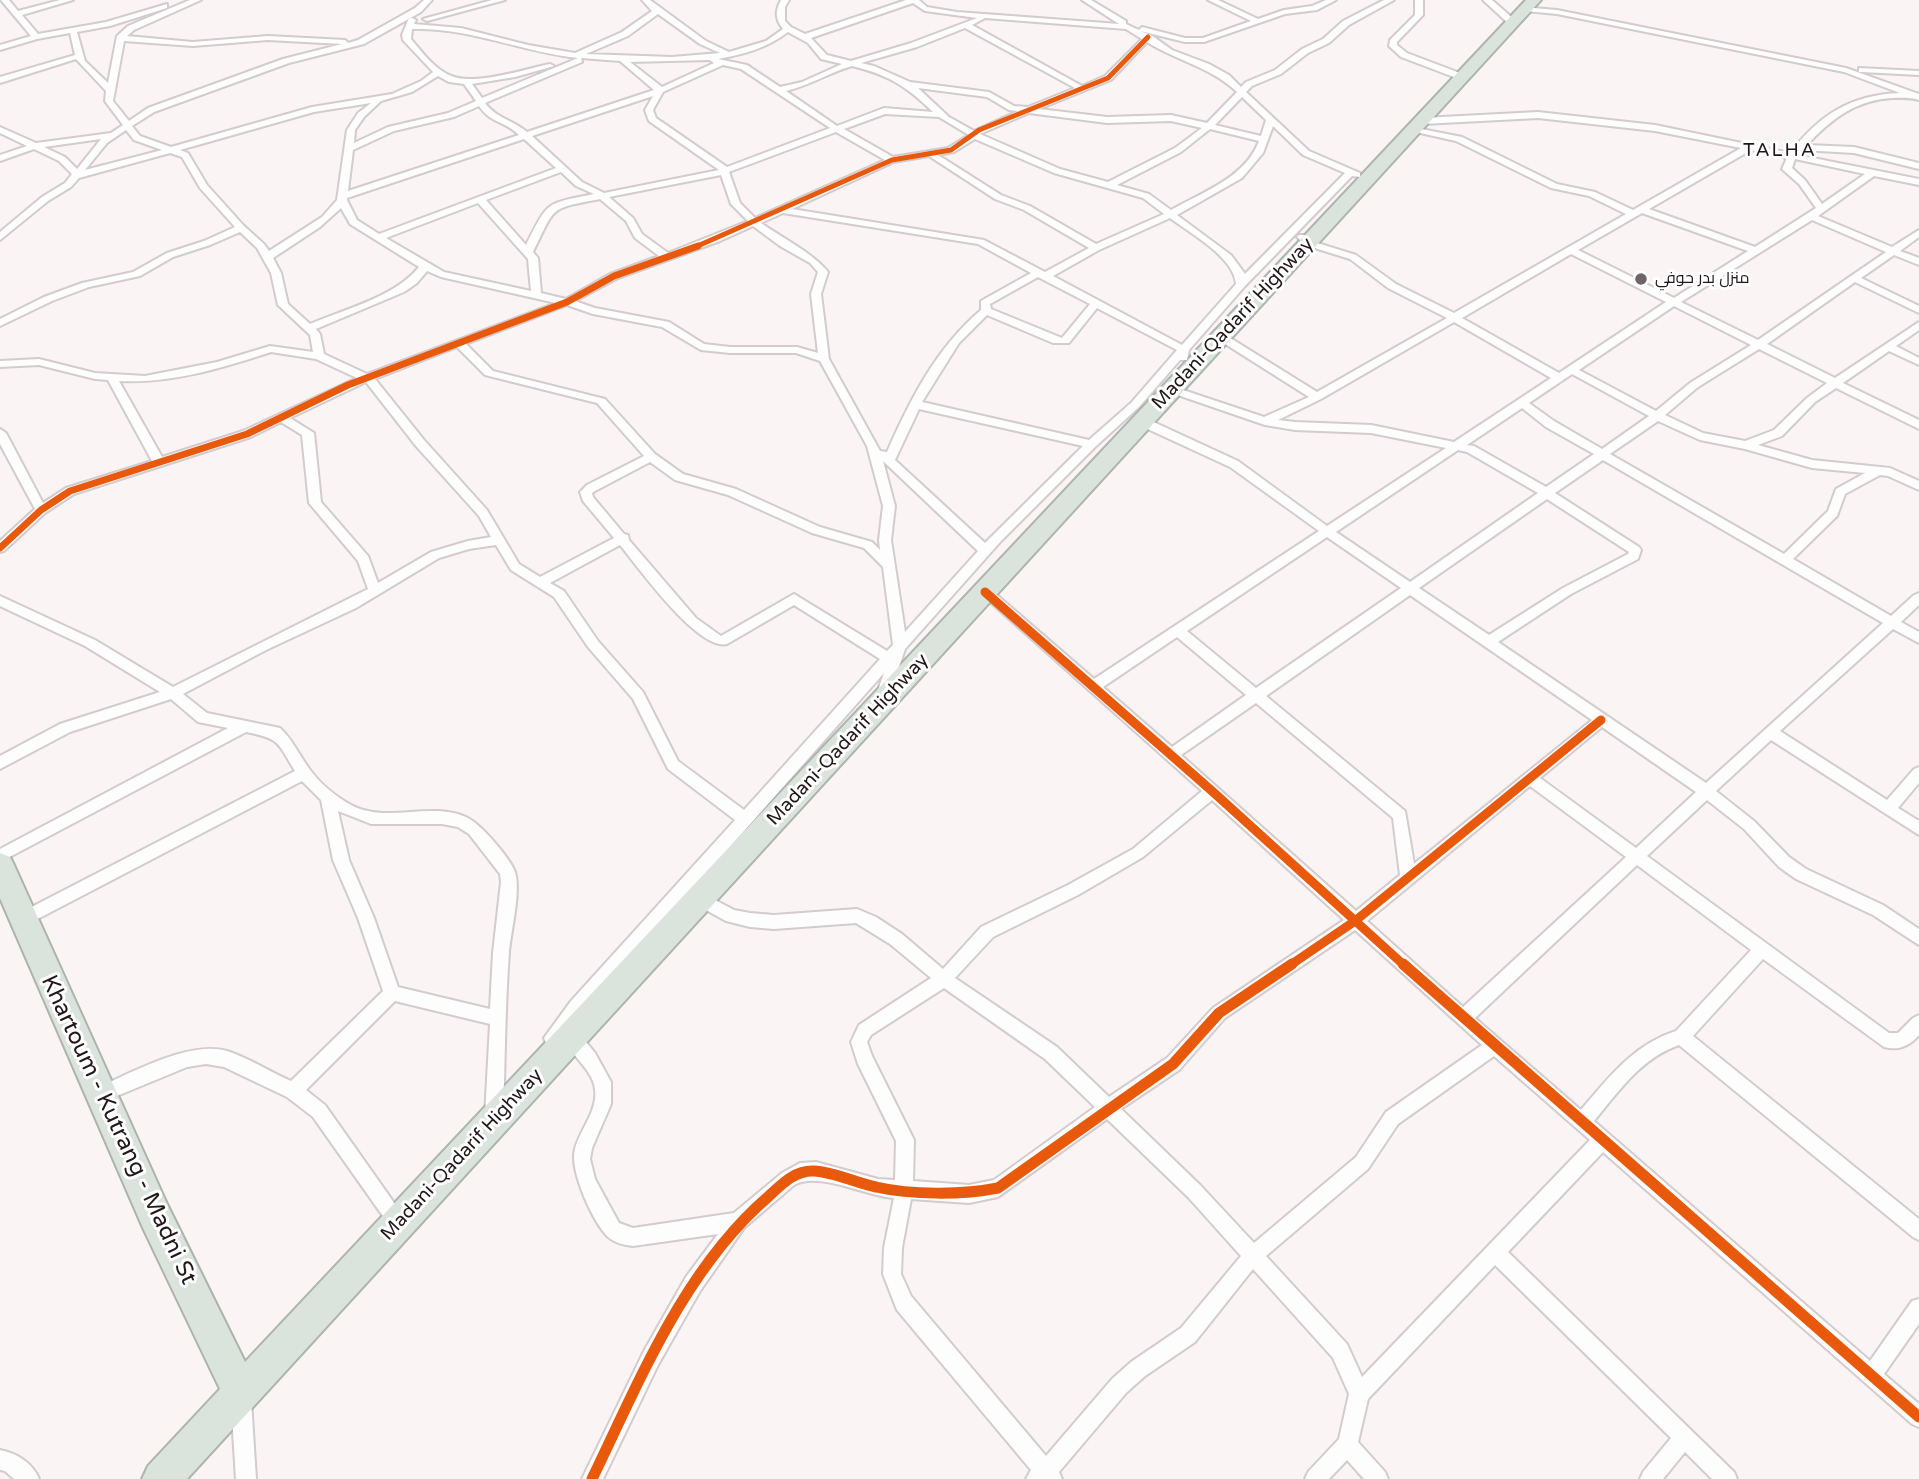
<!DOCTYPE html>
<html>
<head>
<meta charset="utf-8">
<style>
  body { margin:0 }
  canvas { display:block; background:#faf4f5 }
</style>
</head>
<body>
<canvas width="1919" height="1479"></canvas>
<script>
const ctx = document.querySelector('canvas').getContext('2d');
ctx.lineJoin = 'round';
function strokePath(path, color, width, dash) {
  ctx.strokeStyle = color;
  ctx.lineWidth = width;
  ctx.lineCap = dash ? 'butt' : 'round';
  ctx.setLineDash(dash || []);
  ctx.stroke(path);
}
function fillPath(path, color) {
  ctx.fillStyle = color;
  ctx.fill(path, 'evenodd');
}
function label(font, color, halo, rows, align = 'center') {
  ctx.font = font + ' "Varela Round",Cairo,sans-serif';
  ctx.lineWidth = 6;
  ctx.setLineDash([]);
  ctx.textBaseline = 'middle';
  ctx.strokeStyle = halo;
  ctx.fillStyle = color;
  for (const [text, x, y, turn = 0] of rows) {
    ctx.save();
    ctx.translate(x, y);
    ctx.rotate((+turn || 0) * Math.PI / 180);
    ctx.textAlign = isNaN(turn) ? turn : align;
    if (halo) ctx.strokeText(text, 0, 0);
    ctx.fillText(text, 0, 0);
    ctx.restore();
  }
}
const street = new Path2D(`
  M1,0H9L18,11L60,0H73L22,15L38,34L106,22L167,4V8L110,26L77,32L85,61L108,83L117,36L128,26L190,0H201L134,30L127,36L193,42L268,36L345,40L348,43L358,40L415,8L424,0H432L421,12L364,44L289,63L154,112L132,126L140,136L171,147L312,107L392,94L421,81L433,72L403,40L402,35L409,18H412L416,20L414,24L461,28L528,45L575,53L622,32L652,11L642,0H650L706,41L729,52L766,41L783,29C775,19 775,11 781,0H789L785,7V21L791,27L805,34L906,0H919L927,7L957,12L1119,24L1082,0H1091L1126,21V24L1139,30L1142,27L1185,38H1203L1251,21L1208,0H1218L1258,19L1284,10L1312,6L1326,0H1336L1317,10L1285,14L1204,42H1185L1140,31L1151,35L1172,50L1209,64L1229,75L1241,87L1246,82L1275,70L1302,49L1323,39L1343,21L1384,0H1394L1349,25L1329,43L1308,53L1281,74L1252,86L1246,92L1309,151L1360,173V177L1352,176L1245,286L1189,350L1187,360H1180L1139,407L1095,447L1001,541L905,649L889,697L884,698L877,693L884,673L567,1031L572,1029L578,1032L595,1053L611,1082V1104L592,1148L590,1159L595,1179L619,1223L633,1228L734,1213L782,1173L800,1163L816,1162L878,1179L895,1180L896,1141L858,1064L851,1042L859,1025L931,978L890,944L856,923L774,929L750,927L726,921L695,904L692,899L695,894L700,892L734,910L750,913L774,915L857,909L876,917L902,934L943,969L981,927L1068,885L1133,849L1202,791L979,592L980,589H990L1094,679L1319,531L1230,467L1139,425V419H1147L1238,461L1327,526L1446,448L1371,433L1295,430L1265,425L1169,392V388H1177L1264,417L1309,397L1219,340V336H1227L1317,392L1447,318L1388,288L1350,259L1305,245L1297,237L1299,235H1305L1311,241L1356,255L1396,284L1454,313L1626,214L1589,196L1551,188L1456,141L1411,131V127L1462,137L1557,184L1595,192L1633,210L1741,148L1655,131L1538,118L1423,124L1419,121L1423,118L1538,112L1655,125L1790,153C1820,114 1851,95 1900,93L1844,72L1557,14L1525,11L1521,9L1522,7L1557,10L1846,68L1919,94V100C1910,97 1901,98 1892,98C1856,100 1831,119 1807,145L1854,147L1919,163V169L1854,153L1802,150L1798,155L1919,179V185L1874,176L1818,216L1892,247L1919,230V237L1900,251L1919,258V265L1894,255L1861,278L1919,306V313L1855,282L1767,344L1835,378L1919,322V330L1896,346L1919,358V365L1889,351L1843,383L1919,420V429L1836,388L1815,402L1782,436L1758,445L1812,460L1890,468L1919,481V490L1888,476L1880,475L1845,494L1837,516L1793,559L1891,616L1914,595L1919,593V605L1901,622L1919,632V643L1893,629L1780,731L1887,800L1914,769L1919,767V783L1898,808L1919,821V835L1771,740L1716,791L1754,821L1789,857L1806,869L1883,905L1919,929V945L1873,915L1796,879L1779,867L1744,829L1707,800L1647,856L1889,1033H1898L1913,1018L1919,1015V1035C1909,1046 1899,1051 1884,1047L1763,959L1693,1036L1919,1219V1240L1913,1237L1679,1045C1641,1058 1618,1092 1594,1121L1870,1361L1912,1301L1919,1299V1324L1884,1374L1919,1404V1427L1912,1424L1603,1152L1508,1252L1734,1472L1737,1479H1712L1685,1452L1663,1479H1640L1643,1472L1671,1438L1495,1265L1368,1399L1358,1442L1385,1472L1388,1479H1364L1347,1460L1329,1479H1305L1308,1472L1339,1439L1349,1394L1333,1358L1253,1269L1195,1342L1145,1376L1126,1393L1059,1472L1062,1479H1026L1031,1470L897,1310L883,1274L884,1248L894,1198C865,1196 819,1171 794,1185L744,1228L700,1291L658,1365L603,1479H582L644,1351L686,1277L718,1234L633,1246C624,1245 615,1243 608,1237C593,1222 569,1170 575,1149C580,1129 598,1111 595,1089C593,1068 564,1051 565,1034L558,1043L552,1046L546,1043L544,1038L571,1001L735,820L668,769L633,699L588,647L554,597L511,570L496,545L469,549L439,558L356,608L266,650L183,694L207,713L280,728C292,739 298,753 308,767C318,782 335,796 351,805C386,824 430,801 466,817C480,823 510,858 515,872C521,892 511,930 509,952C505,1006 505,1061 503,1116L500,1122L494,1124L488,1122L485,1116L490,1024L395,1001L306,1090L325,1105L404,1217L407,1223L404,1229L398,1232L392,1229L313,1117L287,1097L224,1067L206,1064L187,1067L100,1103L94,1101L91,1095L94,1089C130,1074 189,1040 227,1051C249,1058 270,1072 291,1081L383,991L358,918L333,860L321,800L302,781L28,924L23,926L18,924L15,919L18,914L295,771C277,742 281,739 246,732L0,862V849L228,728L198,722L171,699L70,732L0,769V756L60,724L160,692L85,646L0,606V596L95,640L173,687L368,589L358,561L309,503L302,435L281,422L251,437L74,494L45,513L4,551L0,552V541L35,509L0,444V429L6,433L43,503L66,488L152,461L108,380L95,379L39,365L0,367V361L39,359L95,373L145,376L217,362L270,346L313,352L310,335L278,305L271,273L257,248L240,232L210,245L173,257L140,276L89,287L52,301L0,326V319L44,297L82,283L133,272L167,253L204,241L235,227L200,188L182,157L170,153L79,178L71,187L48,201L0,240V232L42,197L65,183L72,174L59,161L34,149L0,161V155L27,146L0,133V127L36,143L111,133L123,125L105,101L106,91L76,59L0,83V77L75,55L70,33L37,39L0,50V45L31,36ZM913,3L925,11L977,18L911,43L851,61L827,55L811,38ZM658,14L700,44L720,53L672,57L586,54L628,36ZM985,18L1126,29L1142,39L1105,76L1082,86L972,25ZM965,28L1075,88L1028,107L1014,106L989,92L910,82L874,66L861,63L917,47ZM412,29C469,27 522,52 578,58L482,98L472,84L515,77L554,66L550,64C524,69 471,88 447,74C432,66 422,52 411,39ZM788,32L808,43L821,59L842,64L802,82L780,87L747,65L718,59C745,54 767,48 788,32ZM268,40L342,44L283,59L148,108L129,121L113,101L124,41L193,46ZM1147,42C1177,61 1211,67 1237,92L1207,123L1171,115L1107,117L1039,109L1111,80ZM581,58L620,61L654,90L527,132C513,120 496,118 485,103L582,62ZM710,60L714,63L662,87L630,62ZM723,65L741,69L830,128L727,167L656,118L653,110L663,92ZM852,66C889,75 906,86 933,112L884,108L837,126L786,91C811,85 828,73 852,66ZM438,76L449,82L464,84L476,101L448,113L388,127L354,143L355,130L364,117L381,101L412,92ZM918,88L987,97L1009,110L1018,111L974,131L949,117ZM653,96L645,110L649,121L719,170L604,193L582,182L532,136ZM1242,97L1266,120L1261,136L1215,125ZM371,103L358,113L347,130L337,200L322,217L269,251L264,244L244,226L207,185L188,153L180,150L314,112ZM479,106C491,124 504,120 519,135L348,191L353,150L394,131L454,117ZM1029,113L1107,123L1171,121L1202,128L1175,148L1108,182L1060,169L980,134ZM885,114L939,117L969,135L948,148L893,157L844,129ZM1273,126L1303,155L1345,173L1245,274L1231,255L1177,215L1242,178L1263,153ZM1210,129L1259,141C1246,177 1203,192 1171,210L1149,194L1117,185L1181,152ZM126,130L134,140L162,150L85,170L107,143ZM836,132L885,160L755,218L740,203L729,172ZM101,139L77,169L65,157L44,147ZM524,139L556,168L379,234L357,220L347,200V198ZM975,139L1054,173L1143,198L1164,214L1096,244L1030,206L1001,195L938,155L954,152ZM1751,150L1787,158L1782,169L1799,184L1816,208L1755,247L1649,209ZM929,156L995,199L1024,210L1089,248L1045,272L984,240L792,209L894,162ZM1795,159L1865,174L1822,204L1805,180L1792,168ZM561,172L576,186L594,194C545,204 549,200 526,245L486,200ZM721,175L731,204L748,221L668,253L642,234L633,218L609,197ZM600,199L626,221L635,238L659,256L610,274L566,299L541,293L538,258L533,252C556,206 548,209 600,199ZM478,203L528,259L531,291L444,272L386,238ZM341,208L350,224L419,267C395,297 345,309 310,324L288,304L281,273L273,258L320,227ZM783,213L978,244L1031,273L981,301V310C936,348 910,400 887,452L880,451L829,359L821,294L828,272C813,253 782,238 761,223ZM1642,213L1748,251L1674,298L1578,250ZM1170,218C1191,234 1234,257 1236,284L1182,345L1053,276L1099,250ZM1812,220L1886,252L1758,340L1681,302ZM753,226L780,246L810,263L818,272L811,294L818,353L797,347H730L704,344L669,322L595,308L575,301L618,278L720,241ZM1571,254L1666,302L1559,373L1462,318ZM427,271L441,277L556,303L367,374L324,354L320,334L316,329L404,292L417,283ZM1038,277L1090,304L1062,338L991,309L990,304ZM567,305L593,314L662,327L701,350L730,353H796L820,361L867,446L883,506L879,540L880,550L872,542L820,527L736,489L683,474L655,454L605,399L493,371L466,344ZM1674,306L1751,345L1690,383L1656,411L1579,370ZM1097,308L1177,350L1131,403L1089,440L922,402L959,343L987,315L1053,343H1069ZM1454,322L1551,378L1454,442L1371,425L1295,422L1278,420L1321,399ZM457,347L485,375L597,403L644,456L587,485L580,492L583,501L614,538L540,577L519,564L487,510L424,440L375,379ZM1759,349L1827,383L1807,398L1774,430L1745,441L1703,433L1665,415L1698,387ZM271,352L316,359L357,378L243,431L162,457L119,381C170,384 222,368 271,352ZM1572,374L1649,416L1602,449L1554,421L1529,403ZM366,382L416,446L479,516L491,537L468,541L431,552L378,583L368,556L321,502L314,433L290,418ZM1522,408L1546,427L1594,454L1546,487L1474,446L1467,445ZM919,409L1083,446L985,543L895,460ZM1658,421L1700,440L1745,449L1812,468L1865,473L1836,489L1828,511L1784,554L1610,454ZM1458,450L1467,452L1538,493L1410,582L1336,532ZM1603,460L1883,623L1706,783L1498,642L1571,594L1638,559L1641,550L1639,547L1555,493ZM883,461L978,551L905,632L891,540L895,506ZM650,462L675,480L728,495L812,533L864,548L883,567L893,645L887,651L794,594L721,636L696,618L629,540L628,535L624,534L593,497L592,493L595,491ZM1547,499L1629,552L1628,554L1563,588L1489,635L1419,588ZM1327,537L1401,588L1256,688L1187,631ZM620,545C638,567 698,651 727,644L794,605L880,659L744,810L678,761L643,692L598,641L564,591L550,583ZM1410,595L1592,720L1414,864L1405,811L1266,696ZM1177,637L1246,695L1172,747L1103,687ZM1256,703L1393,818L1400,875L1356,911L1181,755ZM1602,727L1696,792L1636,848L1540,778ZM1530,786L1626,857L1463,1007L1367,921ZM1212,800L1344,920L1213,1008L1167,1058L1109,1097L1057,1047L955,978L993,937L1078,895L1143,857ZM338,811L371,824H442L458,827L469,834L500,874L501,882L493,953L490,1009L398,987L374,918L349,860ZM1637,865L1751,950L1676,1031C1633,1045 1609,1077 1581,1110L1475,1018ZM1355,930L1482,1045L1386,1112L1356,1157L1254,1243L1200,1185L1121,1109L1179,1070L1225,1018ZM944,988L1045,1059L1095,1107L994,1180L969,1185L913,1181L914,1140L872,1056L867,1042L871,1035ZM1494,1056L1590,1140L1362,1377L1347,1344L1266,1256L1368,1169L1398,1124ZM1107,1119L1188,1197L1241,1256L1181,1328L1131,1362L1112,1379L1046,1456L911,1296L901,1274L902,1248L911,1199L969,1203L998,1197Z
  M492,0H505L427,21L423,19Z
  M1415,0H1423V15L1397,42V45L1407,53L1465,75V79H1459L1401,57L1389,46L1390,40L1415,15Z
  M1483,0H1492L1516,21V25H1510Z
  M1859,68L1919,71V75L1862,72H1859Z
  M241,1390L248,1393L251,1400L256,1479H236L231,1400L234,1393Z
  M0,1450C16,1453 33,1463 39,1479H14L5,1471L0,1470Z`);
const highway = new Path2D(`
  M1526,0H1541L187,1479H142L148,1466L220,1389L143,1228L0,898V853L10,857L14,865L167,1204L245,1362Z`);
strokePath(street, '#d3cbcd', 4);
strokePath(highway, '#acb4ab', 4);
fillPath(street, '#fefdfe');
fillPath(highway, '#dbe4dc');
strokePath(new Path2D(`
  M693,248L892,160L951,150L979,130L1108,78L1148,37`), '#e8590c', 5);
strokePath(new Path2D(`
  M0,548L41,510L70,491L247,434L348,385L567,302L614,276L698,246`), '#e8590c', 7);
strokePath(new Path2D(`
  M985,592L1212,791L1405,966
  M1289,966L1355,921L1601,720`), '#e8590c', 9);
strokePath(new Path2D(`
  M1403,964L1919,1417
  M592,1479C640,1380 684,1269 769,1196C782,1184 795,1170 814,1171C834,1172 856,1183 876,1187C911,1195 963,1195 998,1188L1173,1064L1219,1013L1292,964`), '#e8590c', 11);
for (const [x, y, r, color] of [
  [1641,279,7,"#6e6567"]
]) {
  const dot = new Path2D();
  dot.arc(x, y, r, 0, 2 * Math.PI);
  ctx.fillStyle = color;
  ctx.fill(dot);
  strokePath(dot, '#fff', 2.5);
}
label('16px', '#22181a', '#fff', [
  ["منزل بدر حوفي",1655,279]
], 'left');
ctx.letterSpacing = '2px';
label('19px', '#22181a', '#fff', [
  ["TALHA",1780,151]
]);
ctx.letterSpacing = '0px';
label('19px', '#22181a', '#fff', [
  ["Madani-Qadarif Highway",1233,324,-47],
  ["Madani-Qadarif Highway",848,740,-47],
  ["Madani-Qadarif Highway",462,1155,-47]
]);
label('23px', '#22181a', '#fff', [
  ["Khartoum - Kutrang - Madni St",118,1130,65]
]);
</script>
</body>
</html>
